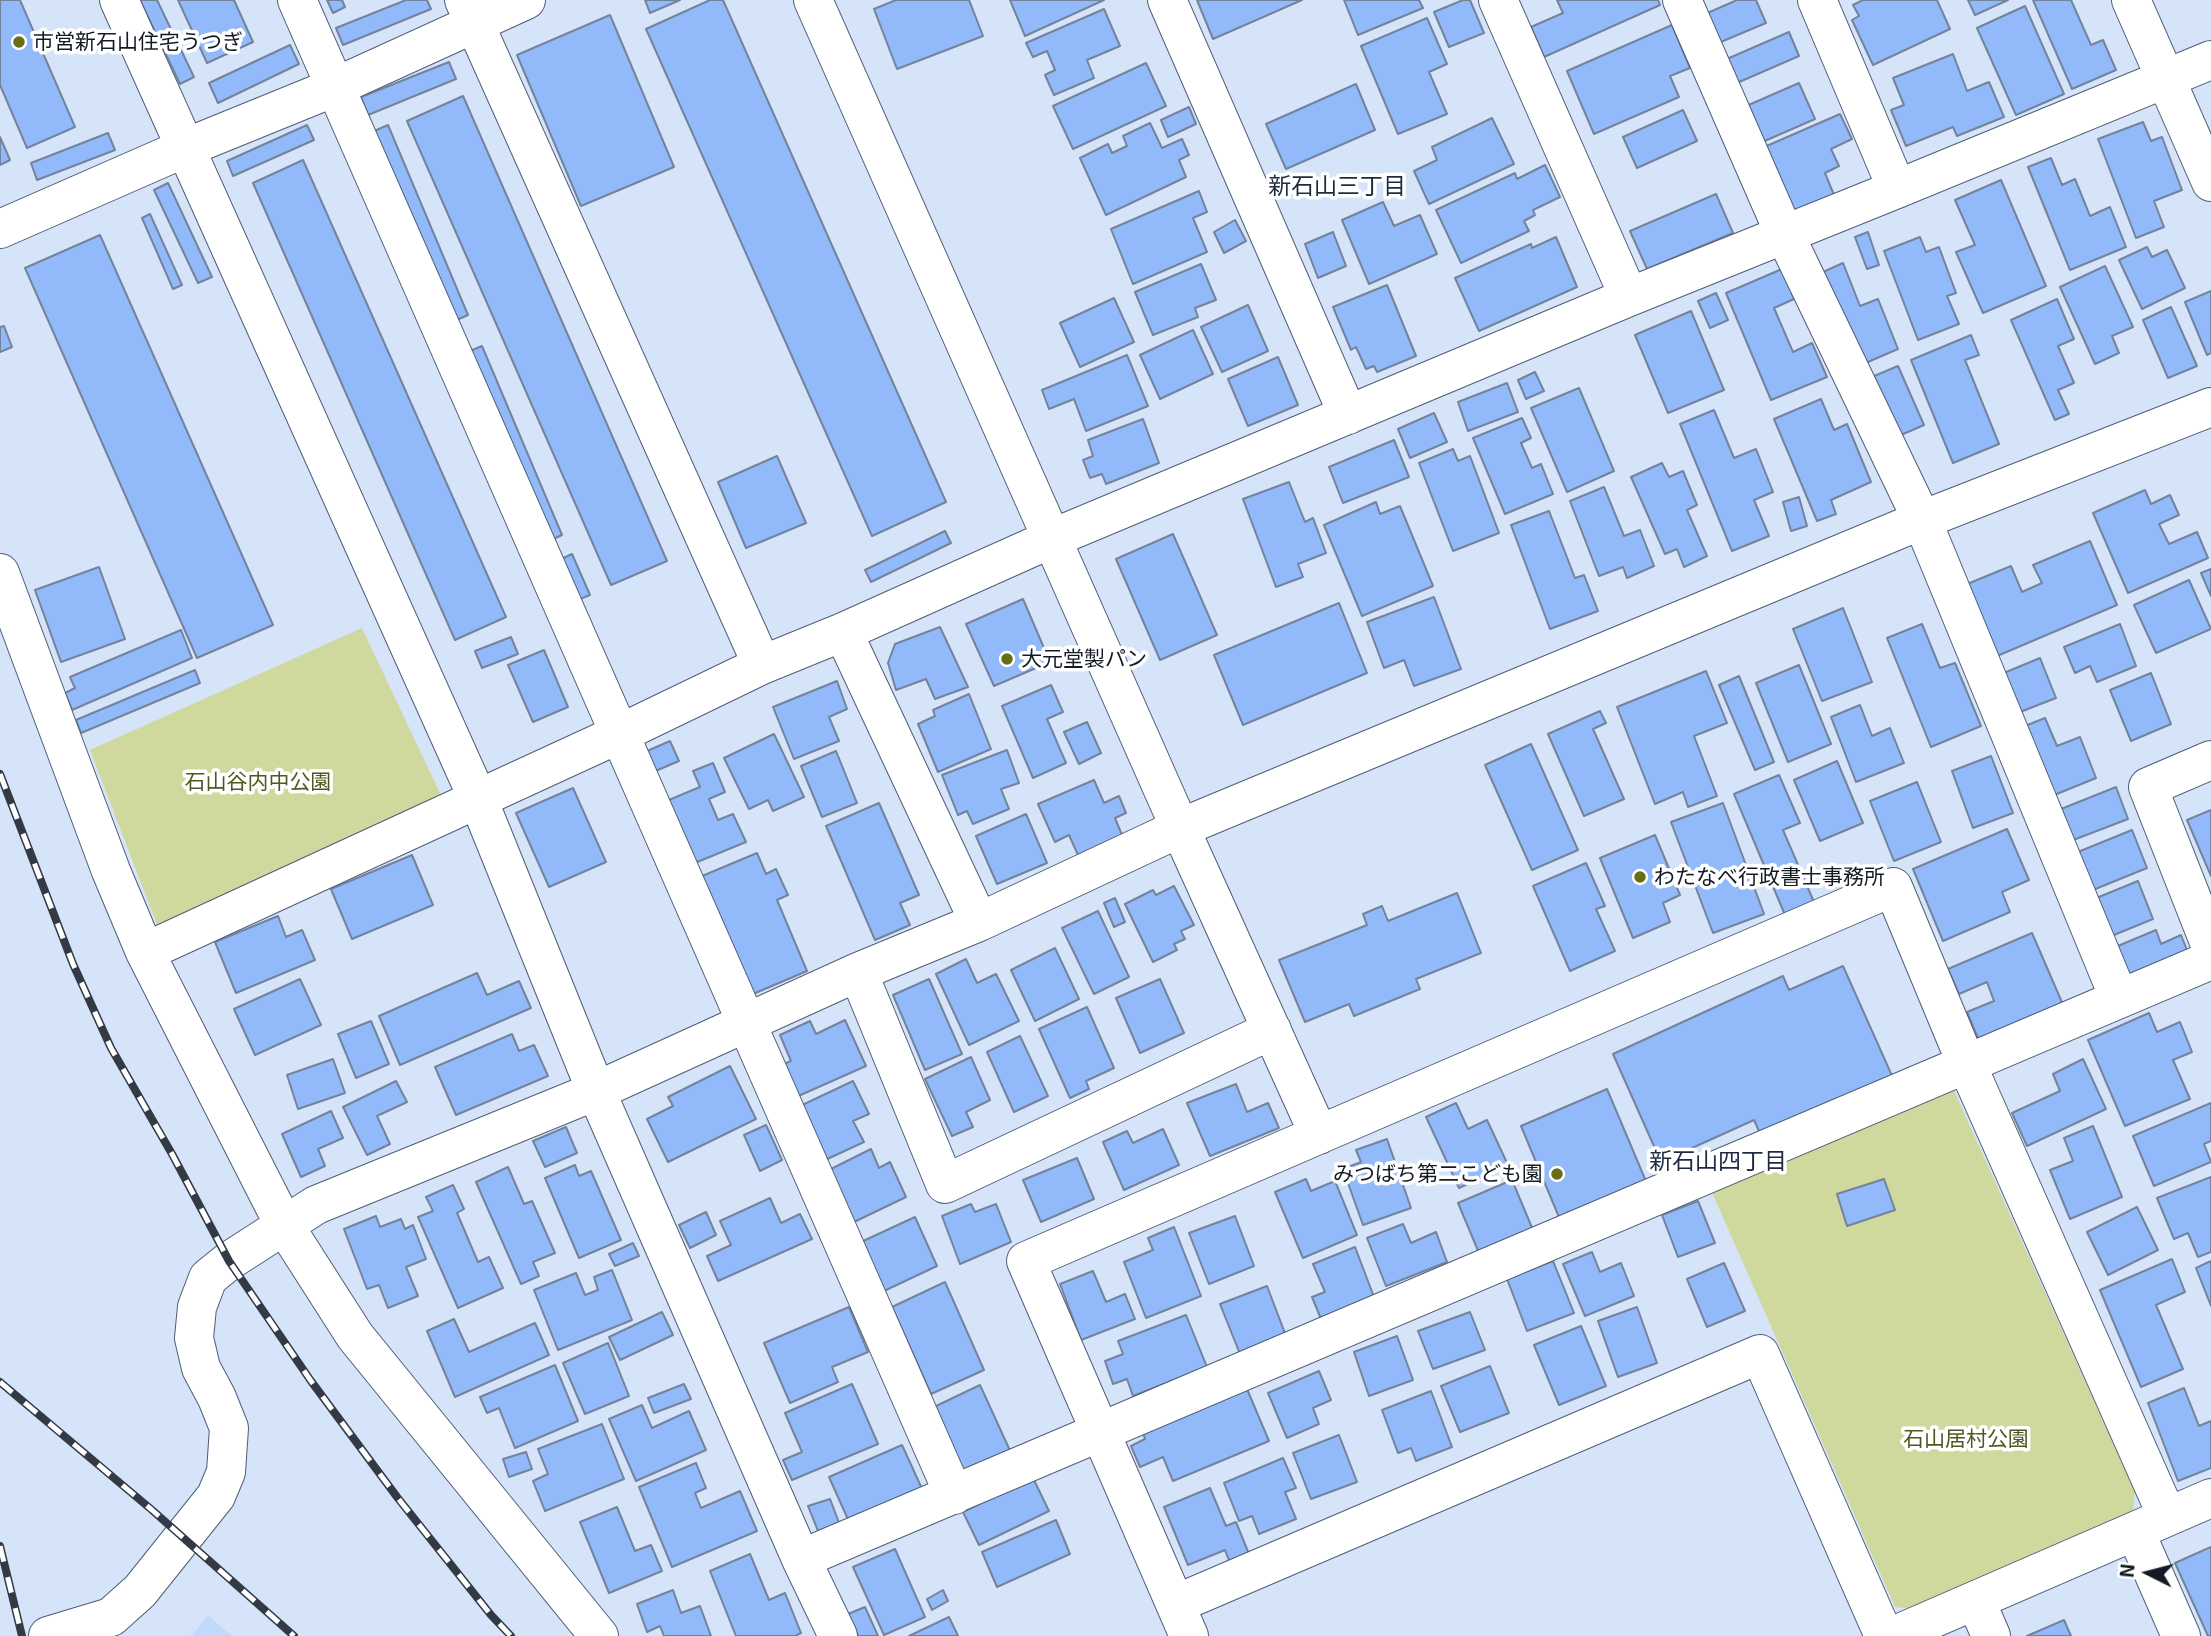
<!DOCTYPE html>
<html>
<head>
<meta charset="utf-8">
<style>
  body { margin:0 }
  #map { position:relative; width:2211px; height:1636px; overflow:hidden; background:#d6e4fa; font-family:"Exo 2",sans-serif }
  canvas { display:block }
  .north { position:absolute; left:2113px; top:1538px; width:70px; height:70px; -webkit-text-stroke:5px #fff; paint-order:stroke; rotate:276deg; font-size:19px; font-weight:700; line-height:28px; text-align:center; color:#141a24 }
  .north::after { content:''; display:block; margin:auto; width:24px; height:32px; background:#141a24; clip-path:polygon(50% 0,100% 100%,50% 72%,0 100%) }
</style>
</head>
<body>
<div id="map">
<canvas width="2211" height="1636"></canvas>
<div class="north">N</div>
</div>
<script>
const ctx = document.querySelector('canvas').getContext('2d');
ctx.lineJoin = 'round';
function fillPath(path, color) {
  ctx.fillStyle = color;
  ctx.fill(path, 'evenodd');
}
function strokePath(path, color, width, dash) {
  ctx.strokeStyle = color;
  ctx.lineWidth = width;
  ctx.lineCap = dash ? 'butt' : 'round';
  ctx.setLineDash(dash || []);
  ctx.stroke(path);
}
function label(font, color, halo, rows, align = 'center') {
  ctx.font = font + ' "Exo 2","Noto Sans JP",sans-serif';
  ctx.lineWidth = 7;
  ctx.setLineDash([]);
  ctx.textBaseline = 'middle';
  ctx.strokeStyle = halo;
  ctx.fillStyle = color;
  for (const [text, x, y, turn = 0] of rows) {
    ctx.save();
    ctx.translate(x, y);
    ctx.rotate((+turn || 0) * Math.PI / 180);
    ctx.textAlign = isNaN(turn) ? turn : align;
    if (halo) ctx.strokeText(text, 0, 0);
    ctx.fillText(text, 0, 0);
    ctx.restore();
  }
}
fillPath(new Path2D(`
  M208,1615L232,1636H191Z`), '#c3d9fb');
fillPath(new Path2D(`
  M362,628L446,806L161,935L90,750Z
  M1951,1084L2135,1492L2133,1512L1914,1609L1895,1607L1710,1188Z`), '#cfd89d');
const building = new Path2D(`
  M0,0H20L75,127L27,148L0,85Z
  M140,0H157L194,77L180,84Z
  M178,0H234L253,42L207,63Z
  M327,0H342L345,7L333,13Z
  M406,0H427L431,9L343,45L336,28Z
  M645,0H680L650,13Z
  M710,0H723L946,502L872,536L646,29Z
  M896,0H969L983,36L897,69L874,9Z
  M1010,0H1104L1025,36Z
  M1197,0H1302L1213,39Z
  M1344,0H1419L1423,8L1358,35Z
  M1463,0H1470L1484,33L1449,47L1434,12Z
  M1557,0H1658L1660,5L1544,57L1531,27L1563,13Z
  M1737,0H1756L1766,23L1716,44L1703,15Z
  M1863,0H1937L1950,29L1873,65L1852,20L1859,16L1853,5Z
  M1968,0H2008L1975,15Z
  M2033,0H2071L2091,45L2103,40L2116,70L2072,89Z
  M2025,6L2064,94L2016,115L1977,28Z
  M1104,9L1120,46L1087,60L1094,78L1054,95L1045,75L1055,70L1047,51L1033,57L1026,43Z
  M610,15L674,167L581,206L517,55Z
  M1427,18L1447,64L1429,72L1447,114L1398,134L1361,46Z
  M1672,25L1690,68L1670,76L1679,97L1594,134L1567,71Z
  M1789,32L1799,56L1730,86L1720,62Z
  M290,45L299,64L218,103L209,83Z
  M1953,54L1967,91L1989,82L2004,117L1957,136L1953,127L1906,146L1891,110L1904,105L1893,78Z
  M449,62L456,79L368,115L361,97Z
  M1146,63L1166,106L1073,149L1053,106Z
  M1799,83L1815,119L1760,143L1744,107Z
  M1356,84L1375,130L1286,169L1266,124Z
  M463,96L667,561L611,585L407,121Z
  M1189,107L1196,124L1168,137L1161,120Z
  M1683,110L1697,141L1637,168L1623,137Z
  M1840,114L1852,139L1831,149L1839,166L1825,173L1834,195L1790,214L1762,148Z
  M1492,118L1514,164L1429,204L1414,171L1437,160L1432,147Z
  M2143,122L2151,141L2162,137L2182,190L2154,201L2164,227L2136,238L2098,139Z
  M1150,123L1162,148L1182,139L1189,155L1179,160L1186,177L1106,215L1080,158L1108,144L1112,153L1127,146L1123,136Z
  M307,125L314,140L233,176L227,161Z
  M388,125L468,315L452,322L372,132Z
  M108,133L115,150L37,180L31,163Z
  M0,137L10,160L0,165Z
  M2051,158L2062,185L2075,179L2090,216L2110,207L2126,247L2070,270L2028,167Z
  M303,160L506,617L455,640L253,183Z
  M1545,165L1560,197L1533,210L1535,215L1524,221L1529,231L1461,263L1436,210L1515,173L1517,179Z
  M2001,180L2046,286L1983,313L1956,252L1975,245L1955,200Z
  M168,183L212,277L198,283L154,190Z
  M1199,191L1207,212L1193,218L1207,252L1133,284L1111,229Z
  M1716,194L1733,233L1647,269L1630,231Z
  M1383,202L1394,226L1420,215L1437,254L1369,284L1342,220Z
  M150,214L182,285L173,289L142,218Z
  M1235,220L1246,241L1224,253L1214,232Z
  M1333,232L1346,266L1318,278L1305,244Z
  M1868,232L1879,265L1867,269L1855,237Z
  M100,235L273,625L197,658L25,268Z
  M1556,237L1577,287L1479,331L1455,278L1531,244L1532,248Z
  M1920,237L1926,252L1939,247L1956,293L1947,296L1959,324L1918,340L1884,251Z
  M2147,247L2152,257L2167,250L2185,288L2142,309L2119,260Z
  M1843,263L1860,306L1878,299L1898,349L1861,365L1823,272Z
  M1201,264L1216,300L1195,308L1198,317L1153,335L1135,292Z
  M2105,266L2133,327L2112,336L2119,353L2095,364L2060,287Z
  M1782,269L1794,299L1774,308L1793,352L1812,343L1827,377L1771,400L1726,293Z
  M1387,285L1416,356L1377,372L1374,366L1366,369L1356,347L1351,350L1333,307Z
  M2211,291V353L2207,355L2185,302Z
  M1716,293L1728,320L1710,328L1698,301Z
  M1114,298L1134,342L1080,367L1060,323Z
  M2057,299L2074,339L2058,346L2074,383L2058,390L2069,414L2055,420L2011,320Z
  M1248,305L1268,351L1222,372L1201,327Z
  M2171,307L2197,366L2168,378L2143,320Z
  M1691,311L1724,390L1668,413L1635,335Z
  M4,326L12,347L0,352V327Z
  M1193,330L1213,374L1160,399L1140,355Z
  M1971,335L1979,355L1965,360L1999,444L1953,463L1911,360Z
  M482,346L562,535L545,543L465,353Z
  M1127,355L1148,406L1086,431L1074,399L1049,409L1042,390Z
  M1278,357L1298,405L1248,426L1228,379Z
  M1898,366L1924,425L1894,438L1867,379Z
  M1535,372L1544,391L1526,399L1518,380Z
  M1507,383L1518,412L1468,431L1458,402Z
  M1579,388L1614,471L1567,492L1531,408Z
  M1821,399L1834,430L1847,424L1871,482L1831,500L1836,514L1817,521L1774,419Z
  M1714,410L1734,458L1756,449L1773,492L1754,500L1769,536L1732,551L1680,424Z
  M1434,413L1447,442L1410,458L1398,429Z
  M1522,418L1531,438L1521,443L1532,468L1541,464L1553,494L1505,514L1473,438Z
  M1143,419L1159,463L1106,484L1102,474L1090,478L1083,460L1093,456L1088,440Z
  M1394,440L1409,477L1343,503L1329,467Z
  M1453,449L1458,461L1470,456L1499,533L1453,551L1419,463Z
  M777,456L806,523L746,548L718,482Z
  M1662,463L1669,477L1683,471L1697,505L1687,510L1707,556L1684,567L1677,549L1665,554L1631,477Z
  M1289,482L1305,522L1313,518L1326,553L1298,564L1303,577L1276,587L1243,499Z
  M1604,487L1624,536L1640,530L1654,566L1627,578L1623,567L1599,576L1570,501Z
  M2145,490L2151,504L2170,495L2179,515L2159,524L2169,544L2197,532L2208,558L2128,593L2093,513Z
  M1799,497L1807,526L1791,531L1783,502Z
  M1376,502L1380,514L1400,506L1433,586L1362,616L1324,525Z
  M1549,511L1575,578L1584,575L1598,611L1550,629L1511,525Z
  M945,531L951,543L871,582L865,570Z
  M1173,534L1217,635L1160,660L1116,559Z
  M2090,541L2117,605L1990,659L1960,587L2011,566L2022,592L2042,583L2033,565Z
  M572,554L590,595L575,601L557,561Z
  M99,567L125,639L61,662L35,590Z
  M2211,569V596L2201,573Z
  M2189,580L2211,629L2156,653L2134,605Z
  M1434,597L1461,669L1414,686L1404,660L1384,668L1367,622Z
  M1023,599L1050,662L994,686L966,624Z
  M1339,603L1367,673L1243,725L1214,655Z
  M1843,608L1872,682L1822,701L1793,629Z
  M1922,624L1940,668L1955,663L1981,726L1931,747L1887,638Z
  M2120,624L2136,666L2097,682L2090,666L2075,673L2064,647Z
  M940,627L968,687L935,699L926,679L896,690L888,663L895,644Z
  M181,630L192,658L72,710L65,693L75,688L70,677Z
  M511,637L518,654L482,668L475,651Z
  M544,650L568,707L533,722L508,665Z
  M2040,658L2056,698L2015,714L1999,675Z
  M1799,665L1831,744L1788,762L1756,683Z
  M195,670L200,683L81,733L76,720Z
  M1706,671L1727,723L1694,736L1717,796L1688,807L1683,792L1655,804L1617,707Z
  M2151,673L2171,724L2131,741L2110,690Z
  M1739,676L1774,762L1755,770L1719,685Z
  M837,681L847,709L829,717L839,741L794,759L773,707Z
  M1051,685L1063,712L1047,719L1066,763L1033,778L1002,706Z
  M969,694L991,749L938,772L918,724L935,716L933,710Z
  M1860,705L1872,736L1890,728L1904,763L1856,782L1831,717Z
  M1600,711L1606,723L1593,729L1624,799L1584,816L1548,734Z
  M2045,718L2057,746L2080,737L2096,778L2047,798L2020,728Z
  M1087,722L1101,753L1079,764L1064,732Z
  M774,734L804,797L773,811L768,800L749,809L724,758Z
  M670,741L679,761L646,775L638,755Z
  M1531,744L1578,850L1532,870L1485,765Z
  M1007,750L1019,783L1001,789L1009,809L973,824L967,811L958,815L942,775Z
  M836,751L857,803L822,817L801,766Z
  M1991,756L2013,813L1973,828L1952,771Z
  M1837,761L1863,823L1820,841L1794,780Z
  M713,763L725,792L709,799L718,820L733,814L746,842L690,865L664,802L700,787L693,771Z
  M1779,775L1800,823L1783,830L1814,902L1785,915L1734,794Z
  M1094,780L1104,803L1119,796L1126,813L1115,818L1122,835L1078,855L1069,835L1055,842L1038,804Z
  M1917,782L1941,842L1894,861L1870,801Z
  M2116,787L2128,819L2068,842L2056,811Z
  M573,788L606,862L549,887L516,813Z
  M879,803L919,895L900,903L910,925L875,940L826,826Z
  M1723,803L1764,914L1713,933L1671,822Z
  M2211,810V876L2187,820Z
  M1026,814L1047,863L997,884L976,836Z
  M2007,829L2029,880L2002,892L2010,912L1943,941L1913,869Z
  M2132,830L2147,868L2088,892L2073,854Z
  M1655,835L1680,895L1663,903L1670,922L1633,938L1600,858Z
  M757,853L766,874L776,869L788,895L777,900L807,971L746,997L695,879Z
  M412,855L433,905L352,939L331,889Z
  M1586,863L1605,906L1596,909L1615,951L1570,971L1533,886Z
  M2138,881L2153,919L2109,937L2094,899Z
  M1174,886L1194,925L1181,931L1185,939L1174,944L1177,950L1153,962L1125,904L1153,890L1156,895Z
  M1457,893L1481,953L1416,979L1420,989L1354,1016L1349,1004L1305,1022L1279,960L1367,925L1363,914L1382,906L1388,921Z
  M1115,898L1125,922L1114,927L1104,903Z
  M1098,911L1129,977L1094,994L1062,928Z
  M278,916L286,937L302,930L315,960L236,993L215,942Z
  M2156,930L2161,944L2181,935L2189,955L2128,981L2113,948Z
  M2032,933L2064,1007L1980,1043L1967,1012L1994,1001L1987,982L1959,994L1948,969Z
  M1055,948L1079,999L1035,1021L1011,970Z
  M966,959L977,983L996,974L1019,1021L969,1045L936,974Z
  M1843,966L1893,1078L1762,1138L1754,1120L1661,1162L1613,1054L1783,976L1789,990Z
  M477,973L487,995L519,981L531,1008L400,1065L379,1016Z
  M300,979L321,1025L255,1055L234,1009Z
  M929,979L962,1054L925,1070L893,995Z
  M1160,979L1184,1033L1140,1053L1116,998Z
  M1087,1007L1114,1068L1086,1081L1089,1089L1070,1098L1039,1029Z
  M2149,1013L2157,1032L2180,1022L2192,1052L2173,1060L2190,1099L2125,1126L2088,1040Z
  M845,1020L866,1066L796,1097L781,1065L791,1061L780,1035L810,1021L816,1034Z
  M371,1021L389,1064L356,1078L338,1034Z
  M512,1034L519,1051L534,1045L548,1076L456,1115L435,1067Z
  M1020,1036L1048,1096L1014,1112L987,1052Z
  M971,1057L990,1100L966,1112L973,1127L952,1136L925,1079Z
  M333,1059L345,1093L298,1109L287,1075Z
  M2083,1059L2106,1109L2027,1146L2012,1113L2060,1091L2053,1074Z
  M730,1066L756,1119L668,1162L647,1119L673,1106L668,1097Z
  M396,1081L407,1102L377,1116L390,1144L367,1155L343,1107Z
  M853,1081L869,1114L853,1121L864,1142L823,1161L798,1107Z
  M1236,1084L1247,1112L1268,1103L1279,1128L1210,1156L1187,1103Z
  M1607,1089L1648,1186L1561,1222L1521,1126Z
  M1456,1103L1468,1129L1487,1120L1508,1165L1459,1188L1426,1117Z
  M2211,1103V1141L2204,1144L2211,1162L2154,1186L2133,1136Z
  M331,1111L343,1138L318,1149L325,1166L301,1177L282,1134Z
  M766,1125L782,1160L760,1171L744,1135Z
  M2093,1126L2122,1197L2070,1219L2050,1170L2073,1161L2064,1138Z
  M566,1127L577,1153L545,1167L533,1141Z
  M1163,1129L1179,1165L1124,1190L1103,1142L1127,1131L1133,1143Z
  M1387,1139L1411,1208L1363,1225L1343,1169L1361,1162L1356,1150Z
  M871,1149L879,1168L890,1162L906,1197L854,1222L829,1170Z
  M1077,1158L1094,1199L1041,1222L1023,1180Z
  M575,1165L579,1176L591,1171L621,1240L579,1258L545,1178Z
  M508,1167L524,1204L532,1201L555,1253L533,1262L539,1276L521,1284L476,1182Z
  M2211,1177V1252L2198,1257L2188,1233L2174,1239L2157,1198Z
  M1306,1179L1311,1191L1335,1181L1357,1235L1303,1258L1275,1192Z
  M1884,1179L1895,1210L1847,1226L1837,1194Z
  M1512,1180L1533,1230L1479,1253L1458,1203Z
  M453,1185L464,1209L457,1213L478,1262L489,1257L503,1288L458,1308L418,1217L433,1211L426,1197Z
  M770,1198L781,1223L800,1214L812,1239L718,1281L707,1256L731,1245L720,1221Z
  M1698,1201L1715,1243L1678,1257L1662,1215Z
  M971,1204L975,1212L996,1204L1011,1242L960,1264L942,1216Z
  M2137,1207L2158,1250L2108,1275L2087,1232Z
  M706,1212L716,1235L690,1248L679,1225Z
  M376,1216L380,1227L401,1219L405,1229L413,1225L426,1259L406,1267L418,1296L388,1308L379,1285L367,1289L344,1229Z
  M1235,1216L1254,1266L1209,1284L1189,1233Z
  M915,1217L937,1266L884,1291L861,1242Z
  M1403,1224L1411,1243L1436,1232L1447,1262L1386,1286L1367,1238Z
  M1174,1227L1201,1296L1146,1318L1124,1262L1153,1250L1148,1238Z
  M633,1243L639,1256L615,1266L609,1254Z
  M1355,1247L1374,1297L1321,1319L1312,1297L1325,1292L1313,1264Z
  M1592,1252L1600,1272L1621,1263L1634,1296L1585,1316L1563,1264Z
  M2172,1259L2185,1292L2156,1305L2183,1369L2141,1387L2100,1290Z
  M1553,1261L1574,1313L1527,1331L1507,1279Z
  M2211,1261V1306L2196,1268Z
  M1724,1263L1745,1311L1707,1327L1687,1279Z
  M612,1270L632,1320L558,1350L534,1290L576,1273L585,1295L598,1290L594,1277Z
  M1093,1271L1106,1302L1125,1294L1135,1319L1081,1340L1060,1284Z
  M945,1282L984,1370L931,1394L892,1307Z
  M1267,1286L1286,1336L1240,1354L1220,1304Z
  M849,1307L868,1352L832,1367L838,1382L790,1403L764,1343Z
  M1637,1307L1657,1363L1618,1377L1598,1321Z
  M662,1312L673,1335L620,1360L609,1337Z
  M1470,1312L1485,1350L1433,1369L1418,1331Z
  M1186,1315L1207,1367L1133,1396L1127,1379L1113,1384L1105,1361L1123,1354L1118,1341Z
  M454,1319L469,1352L535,1323L549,1355L455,1397L427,1331Z
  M1581,1326L1606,1386L1559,1405L1534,1345Z
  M1397,1336L1413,1380L1369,1396L1354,1352Z
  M608,1343L629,1396L585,1414L563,1363Z
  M555,1365L578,1421L515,1448L499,1408L487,1413L480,1397Z
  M1490,1366L1509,1413L1460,1432L1441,1386Z
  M1319,1371L1331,1400L1313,1408L1319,1424L1287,1438L1268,1393Z
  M684,1384L691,1399L654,1413L648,1398Z
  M852,1384L878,1444L792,1480L783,1460L802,1452L785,1413Z
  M980,1385L1012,1455L966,1476L934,1407Z
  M2184,1388L2199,1426L2211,1421V1468L2178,1481L2148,1403Z
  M1247,1389L1269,1441L1173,1481L1163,1457L1140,1467L1131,1446L1145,1439L1143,1432Z
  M1431,1391L1452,1447L1416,1461L1411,1448L1398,1453L1382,1410Z
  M642,1405L652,1428L689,1411L706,1450L636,1481L609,1419Z
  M602,1424L624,1479L545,1511L533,1481L548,1474L538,1449Z
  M1339,1435L1357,1482L1311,1499L1293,1453Z
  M902,1445L923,1491L850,1524L829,1477Z
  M526,1452L532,1469L509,1477L503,1459Z
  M1283,1458L1296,1488L1285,1492L1296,1519L1259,1534L1252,1516L1239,1521L1224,1483Z
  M696,1463L706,1488L695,1493L701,1508L740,1491L757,1531L672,1567L639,1487Z
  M1033,1478L1049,1511L979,1545L963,1512Z
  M1210,1488L1226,1526L1236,1522L1249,1554L1230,1563L1225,1550L1188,1565L1164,1507Z
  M830,1499L841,1528L820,1536L808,1506Z
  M617,1507L635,1551L651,1545L662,1571L609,1593L580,1522Z
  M1056,1520L1070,1554L997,1587L982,1552Z
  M2211,1547V1636H2208L2175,1563Z
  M895,1549L925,1617L884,1635L853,1567Z
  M750,1554L769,1600L785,1593L801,1633L795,1636H736L710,1571Z
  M673,1590L681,1613L700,1606L711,1636H664L660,1626L647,1632L637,1604Z
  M943,1590L948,1601L932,1610L927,1599Z
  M865,1607L878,1636H858L848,1614Z
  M949,1617L958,1636H909Z
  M2064,1620L2071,1636H2027Z`);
fillPath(building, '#92bafa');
strokePath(building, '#73839c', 2);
const minor = new Path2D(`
  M119,0L478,799L596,1091L801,1559L838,1636
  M297,0L954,1495
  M464,0L762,665
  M813,0L1180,828L1922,520L2211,407
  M1167,0L1348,415
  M1498,0L1629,297
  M1682,0L1784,233L1922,520L2119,998
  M1817,0L1897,189
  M2131,0L2211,182
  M0,229L185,148L335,87L526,0
  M0,573L111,871L145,952L284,1225L355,1336L599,1636
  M843,632L979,922
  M2211,760L2148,787L2211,947
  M145,952L619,734L762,665L843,632L1053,538L1629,297L1897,189L2211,60
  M858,972L945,1184L1272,1030
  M2135,1531L2181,1636
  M801,1559L2211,960
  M1976,1601L1991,1636
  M1176,1604L1760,1354L1884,1636
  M48,1636L111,1617L140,1591L216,1496L226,1472L229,1428L217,1398L201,1368L194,1338L197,1307L208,1278L229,1261L316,1205L596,1091L858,972L979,922L1180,828L1319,1135
  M1189,1636L1026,1261L1893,887L1967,1065L2167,1516
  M1893,1636L2211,1498`);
strokePath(minor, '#4e5d75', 40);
strokePath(minor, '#fff', 38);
const rail = new Path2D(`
  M0,774L73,964L111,1048L172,1154L229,1261L311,1381L397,1497L491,1615L511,1636
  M0,1382L152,1510L294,1636
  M0,1546L22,1636`);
strokePath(rail, '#333a46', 8);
strokePath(rail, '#fff', 5, [16]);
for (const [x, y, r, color] of [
  [19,42,7,"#676f16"],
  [1007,659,7,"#676f16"],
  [1640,877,7,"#676f16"],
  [1557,1174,7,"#676f16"]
]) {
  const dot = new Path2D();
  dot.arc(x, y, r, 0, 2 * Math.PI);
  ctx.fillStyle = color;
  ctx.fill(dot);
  strokePath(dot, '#fff', 2.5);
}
label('21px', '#141a24', '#fff', [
  ["市営新石山住宅うつぎ",33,42],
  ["大元堂製パン",1021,659],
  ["わたなべ行政書士事務所",1654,877],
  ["みつばち第二こども園",1543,1174,"right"]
], 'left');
label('21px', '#525820', '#fff', [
  ["石山谷内中公園",258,782],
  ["石山居村公園",1966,1439]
]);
label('23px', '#1d2a3f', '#fff', [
  ["新石山三丁目",1337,186],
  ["新石山四丁目",1718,1161]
]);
</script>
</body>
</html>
